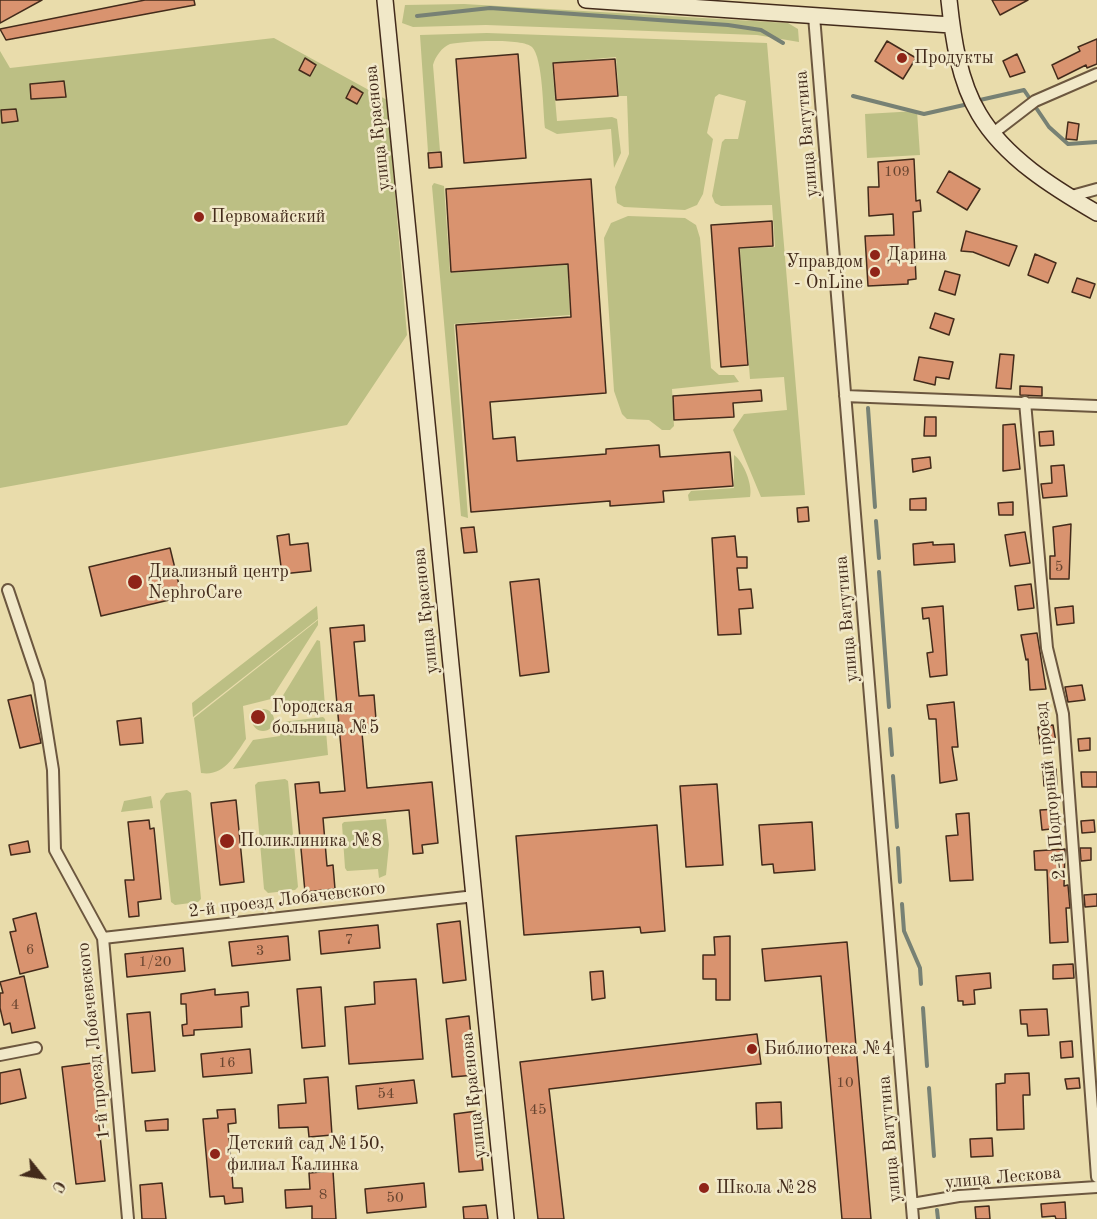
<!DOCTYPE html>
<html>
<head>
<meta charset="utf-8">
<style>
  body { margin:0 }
  #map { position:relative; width:1097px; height:1219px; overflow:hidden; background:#e9dcab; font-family:"Old Standard TT",serif }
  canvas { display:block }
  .north { position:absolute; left:12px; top:1147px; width:60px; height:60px; -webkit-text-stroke:4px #f1e8c8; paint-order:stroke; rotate:120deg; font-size:16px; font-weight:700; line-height:24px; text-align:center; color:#432b1b }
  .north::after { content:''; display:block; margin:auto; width:21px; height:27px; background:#432b1b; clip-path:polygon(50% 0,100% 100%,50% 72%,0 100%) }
</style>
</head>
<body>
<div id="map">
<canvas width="1097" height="1219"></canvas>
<div class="north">С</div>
</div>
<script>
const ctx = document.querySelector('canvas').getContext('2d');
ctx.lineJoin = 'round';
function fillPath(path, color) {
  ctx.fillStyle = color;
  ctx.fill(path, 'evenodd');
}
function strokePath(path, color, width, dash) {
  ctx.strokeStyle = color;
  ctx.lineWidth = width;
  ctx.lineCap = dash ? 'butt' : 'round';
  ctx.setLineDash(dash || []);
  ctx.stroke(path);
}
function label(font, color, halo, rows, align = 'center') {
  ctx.font = font + ' "Old Standard TT",serif';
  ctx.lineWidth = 5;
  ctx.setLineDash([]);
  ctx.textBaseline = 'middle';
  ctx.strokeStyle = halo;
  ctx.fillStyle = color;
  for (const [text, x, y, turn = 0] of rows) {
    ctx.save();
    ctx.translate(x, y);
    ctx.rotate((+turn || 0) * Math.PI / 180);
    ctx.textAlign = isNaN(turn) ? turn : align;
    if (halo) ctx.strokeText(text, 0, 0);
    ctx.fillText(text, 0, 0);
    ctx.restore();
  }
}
fillPath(new Path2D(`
  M464,4L788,23L798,29L799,42L757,35L486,25L413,27L402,23L405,5Z
  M487,33L767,43L805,495L761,497L733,430L744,414L787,410L784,377L750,379L740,249L775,247L772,205L721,206L715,203L712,196L722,142L725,139H738L746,101L719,94L715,97L707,133L713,139L703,194L697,205L685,210L624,207L617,203L615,187L629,154L627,96H619L616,57L552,63L557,121L612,117L617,119L621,153L614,168L611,129L557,134L545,128C543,111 543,58 532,47C523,38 464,41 450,44C442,47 435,57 433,65L440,151L428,152L420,35Z
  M274,38L387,100L407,335L347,425L0,488V51L10,68Z
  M917,111L920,155L867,158L865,114Z
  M434,183L444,186L450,273L575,264V276L568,277L570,315L454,324L468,518L461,516L432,186Z
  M628,216L685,218L696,225L700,238L711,368L719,375H734L739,382L672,389L674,426L670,430H662L649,420L627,419L622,414L614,391L604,238L611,223Z
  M734,455C744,462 753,486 750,497L689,501L688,495L691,491L734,488Z
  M317,606L318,619L193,717L192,703Z
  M318,620V625L271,699L243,706L246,739C235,755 224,777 201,773L194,718Z
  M317,640L320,641L325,706L282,712L279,702Z
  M252 720a11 11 0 1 1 22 0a11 11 0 1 1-22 0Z
  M323,717L325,719L328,755L233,769L253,740L280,736L283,722Z
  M285,779L288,781L298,887L295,890L268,893L264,889L255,785L258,782Z
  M187,790L191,793L201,899L198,902L175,905L171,902L160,801L166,793Z
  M151,796L153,808L121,812L124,801Z
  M386,819L389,845L386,875L379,878L378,869L347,871L345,868L342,824L344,822Z`), '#bcbf84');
strokePath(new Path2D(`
  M417,16L490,8L728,25L761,30L783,43
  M853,96L924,114L964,105
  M980,100L1024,90L1049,127L1068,144L1097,142
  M868,408L875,507
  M876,521L879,558
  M879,572L889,707
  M890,729L892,755
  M893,776L897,827
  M898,848L900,882
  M902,904L904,931L920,968L921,984
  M923,1008L927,1066
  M929,1088L934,1156
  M937,1210L938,1219`), '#778174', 4);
const building = new Path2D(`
  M0,0H42L0,23Z
  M145,0H194L195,5L6,40L0,29Z
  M992,0H1028L1000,15Z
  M1097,39V64L1087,68L1086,65L1058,79L1052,65L1080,51L1078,47Z
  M887,41L916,58L903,79L875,61Z
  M518,54L526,158L464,163L456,59Z
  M1017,54L1025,72L1010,77L1003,61Z
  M305,58L316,65L310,76L299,70Z
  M615,59L618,96L556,100L553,63Z
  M64,81L66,97L31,99L30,84Z
  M352,86L363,93L357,104L346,98Z
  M16,109L18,121L2,123L1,110Z
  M1068,122L1079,124L1077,140L1066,139Z
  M441,152L442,167L429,168L428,153Z
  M914,159L916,201L920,200L921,211L913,212L916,279L908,280V284L868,286L865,236L894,235L893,214L869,216L868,187H879L878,162Z
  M949,171L980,189L967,210L937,192Z
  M591,179L606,393L490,402L493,439L515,437L517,461L606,454V449L659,445L660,457L730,452L733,486L663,491L664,502L610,506V501L471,512L456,325L571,317L568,264L451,272L446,189Z
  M772,221L773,246L739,248L748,365L721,367L711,225Z
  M966,231L1017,246L1009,266L973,252L961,251Z
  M1035,254L1056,263L1048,283L1028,275Z
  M945,271L960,275L955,295L939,290Z
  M1077,278L1095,284L1090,298L1072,292Z
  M935,313L954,319L949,335L930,328Z
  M1000,354L1014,355L1011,389L996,388Z
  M919,357L953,362L949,379L936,377L935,385L914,380Z
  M1020,386L1042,387V396L1020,395Z
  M761,390L762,401L733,403L734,417L674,420L673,396Z
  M925,417H936V436H924Z
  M1015,424L1020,469L1003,471V425Z
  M1053,431L1054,445L1040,446L1039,432Z
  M930,457L931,468L913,472L912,459Z
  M1064,465L1067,496L1043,498L1041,484L1052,483L1051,466Z
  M926,498V510H910V499Z
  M1013,502V515H999L998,503Z
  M808,507L809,521L798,522L797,508Z
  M1071,524L1069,579H1050V556H1055L1053,527Z
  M474,527L477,552L464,553L461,528Z
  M1025,532L1030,563L1010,566L1005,535Z
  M289,534L290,545L308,543L311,571L282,574L277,536Z
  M735,536L737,557H747V568H737L739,590L751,589L753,608L739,609L741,634L718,635L712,538Z
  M933,542V545L954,544L955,562L914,565L913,544Z
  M170,548L182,597L101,616L89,567Z
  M539,579L549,672L520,676L510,582Z
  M1031,584L1034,608L1018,610L1015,586Z
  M943,606L947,675L930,677L927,653L933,652L929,618L923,619L922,608Z
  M1073,606L1074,623L1057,625L1055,608Z
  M364,625L365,641L354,642L359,696L374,695L377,732L362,733L367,788L432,782L438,843L422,845L423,853L413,854L409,810L323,818L327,866L333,865L335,889L305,892L295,784L319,782L320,793L345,791L330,628Z
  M1037,633L1046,689L1030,690L1028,659L1026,660L1021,635Z
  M1082,685L1085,700L1068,702L1065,687Z
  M31,695L41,743L20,748L8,700Z
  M954,702L958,747H952L957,780L940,783L936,719H929L927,705Z
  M141,718L143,743L120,745L117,721Z
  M1053,725L1056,742L1040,744L1038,727Z
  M1090,738V750L1079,751L1078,739Z
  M1056,769L1057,785L1044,786L1043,770Z
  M1081,772H1097V787H1082Z
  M717,784L723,865L686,867L680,786Z
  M236,800L244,882L220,885L211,803Z
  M1058,809L1060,828L1042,830L1040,810Z
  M969,813L973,880L950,881L946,836L958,835L956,814Z
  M149,820L150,829L154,828L161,899L138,902L139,916L129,917L125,880H134L128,822Z
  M1094,820L1095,832L1082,833L1081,821Z
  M812,822L815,870L774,873L773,864L762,865L759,825Z
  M657,825L665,931L641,933L640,927L524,935L516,836Z
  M28,841L30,852L11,855L9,845Z
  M1080,848H1091V860L1081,861Z
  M1065,849L1064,886L1068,885L1070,908H1066L1068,942L1050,943L1047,870H1035L1034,851Z
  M1097,894V906L1085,907L1084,895Z
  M36,913L48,967L20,974L10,932L16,931L13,919Z
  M460,921L466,980L443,983L437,924Z
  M378,925L380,948L321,954L319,931Z
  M288,936L290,960L232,966L229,942Z
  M730,936V1000H716V979H703V955H715L714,937Z
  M847,942L871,1219H842L821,976L765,981L762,949Z
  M183,948L185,971L127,977L125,954Z
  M1073,964L1074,978L1053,979V965Z
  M603,971L605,998L592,1000L590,972Z
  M990,973L991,988L974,990L975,1004L963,1005V1001H958L956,976Z
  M24,976L35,1028L12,1033L10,1023L4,1025L0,1008V993H3L0,982Z
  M416,979L423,1059L349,1064L345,1007L375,1004L374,982Z
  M321,987L325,1046L302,1048L297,989Z
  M215,989V995L248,992L249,1006L241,1007L242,1027L194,1030V1035L183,1036L182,1025L187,1024L186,1004H181V994Z
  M1047,1009L1049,1035L1028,1036L1027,1024H1021L1020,1010Z
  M150,1012L155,1071L132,1073L127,1014Z
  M469,1016L475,1075L452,1077L446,1019Z
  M757,1034L761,1064L549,1089L564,1219H538L520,1062Z
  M1072,1041L1073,1057L1061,1058L1060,1042Z
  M250,1049L252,1073L203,1077L201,1054Z
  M92,1063L105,1181L76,1184L62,1067Z
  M20,1069L26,1098L0,1104V1073Z
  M1029,1073L1030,1095H1023L1024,1129L997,1130L996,1084L1005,1083V1074Z
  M328,1077L332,1135L309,1137L308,1127L279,1128L278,1105L306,1103L304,1079Z
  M1079,1078L1080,1088L1067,1089L1065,1079Z
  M414,1080L417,1103L358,1109L356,1086Z
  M781,1102L782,1128L757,1129L756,1103Z
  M235,1109L236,1123L228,1124L233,1188H242L243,1202L225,1204L224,1196L210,1197L203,1119L218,1118L217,1110Z
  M477,1111L483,1170L459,1172L454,1114Z
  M168,1119V1130L146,1131L145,1121Z
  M992,1138L993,1156L971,1157L970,1139Z
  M333,1171L336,1219H312V1206L286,1208L285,1190L310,1189L309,1173Z
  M162,1183L166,1219H142L140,1185Z
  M424,1183L426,1207L367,1213L365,1189Z
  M1065,1202L1066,1219H1056L1055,1216L1042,1217L1041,1204Z
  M486,1205L488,1219H464L463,1207Z
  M989,1206L990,1219H976L975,1207Z`);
fillPath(building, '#d9936f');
strokePath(building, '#432b1b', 1.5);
const street = new Path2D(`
  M814,16L913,1219
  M992,134L1035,101L1097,74
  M1068,197L1097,189
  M845,396L1097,406
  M1025,402L1047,648L1063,714L1097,1177
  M8,590L39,682L53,770L55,850L103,938L128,1219
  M103,938L475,896
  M0,1055L36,1048
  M912,1204L959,1196L1097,1187`);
const secondary = new Path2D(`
  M385,0L506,1219
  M586,0L951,25
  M949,0C953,38 959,81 979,114C1005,158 1054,188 1097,213`);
strokePath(street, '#6c573f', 14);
strokePath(secondary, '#432b1b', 18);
strokePath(street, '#f1e8c8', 10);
strokePath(secondary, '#f1e8c8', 15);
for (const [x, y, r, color] of [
  [902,58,6,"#8f2418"],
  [199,217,6,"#8f2418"],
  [875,255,6,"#8f2418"],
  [875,272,6,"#8f2418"],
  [135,582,8,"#8f2418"],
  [258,717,8,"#8f2418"],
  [227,841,8,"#8f2418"],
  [752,1049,6,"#8f2418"],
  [215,1154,6,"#8f2418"],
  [704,1188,6,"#8f2418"]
]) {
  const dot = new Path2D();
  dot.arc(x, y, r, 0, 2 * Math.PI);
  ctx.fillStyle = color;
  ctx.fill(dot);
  strokePath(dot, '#f1e8c8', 2);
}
label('15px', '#684530', null, [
  ["109",897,172],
  ["5",1059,567],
  ["7",349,940],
  ["6",30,950],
  ["3",260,951],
  ["1/20",155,962],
  ["4",15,1005],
  ["16",227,1063],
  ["10",845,1083],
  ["54",386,1094],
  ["45",538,1110],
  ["8",323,1195],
  ["50",395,1198]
]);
label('18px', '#432b1b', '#f1e8c8', [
  ["Продукты",914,58],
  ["Первомайский",211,217],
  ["Дарина",887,255],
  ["Управдом",863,262,"right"],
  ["- OnLine",863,283,"right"],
  ["Диализный центр",148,572],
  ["NephroCare",148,593],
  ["Городская",272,707],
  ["больница №5",272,728],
  ["Поликлиника №8",240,841],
  ["Библиотека №4",764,1049],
  ["Детский сад №150,",227,1144],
  ["филиал Калинка",227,1165],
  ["Школа №28",716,1188]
], 'left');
label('18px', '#432b1b', '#f1e8c8', [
  ["улица Краснова",378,128,-96],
  ["улица Ватутина",807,134,-95],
  ["улица Краснова",426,611,-96],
  ["улица Ватутина",847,619,-95],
  ["2-й Подгорный проезд",1051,791,-96],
  ["2-й проезд Лобачевского",287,900,-7],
  ["1-й проезд Лобачевского",94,1041,-96],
  ["улица Краснова",474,1095,-96],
  ["улица Ватутина",890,1139,-95],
  ["улица Лескова",1003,1178,-5]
]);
</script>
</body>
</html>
